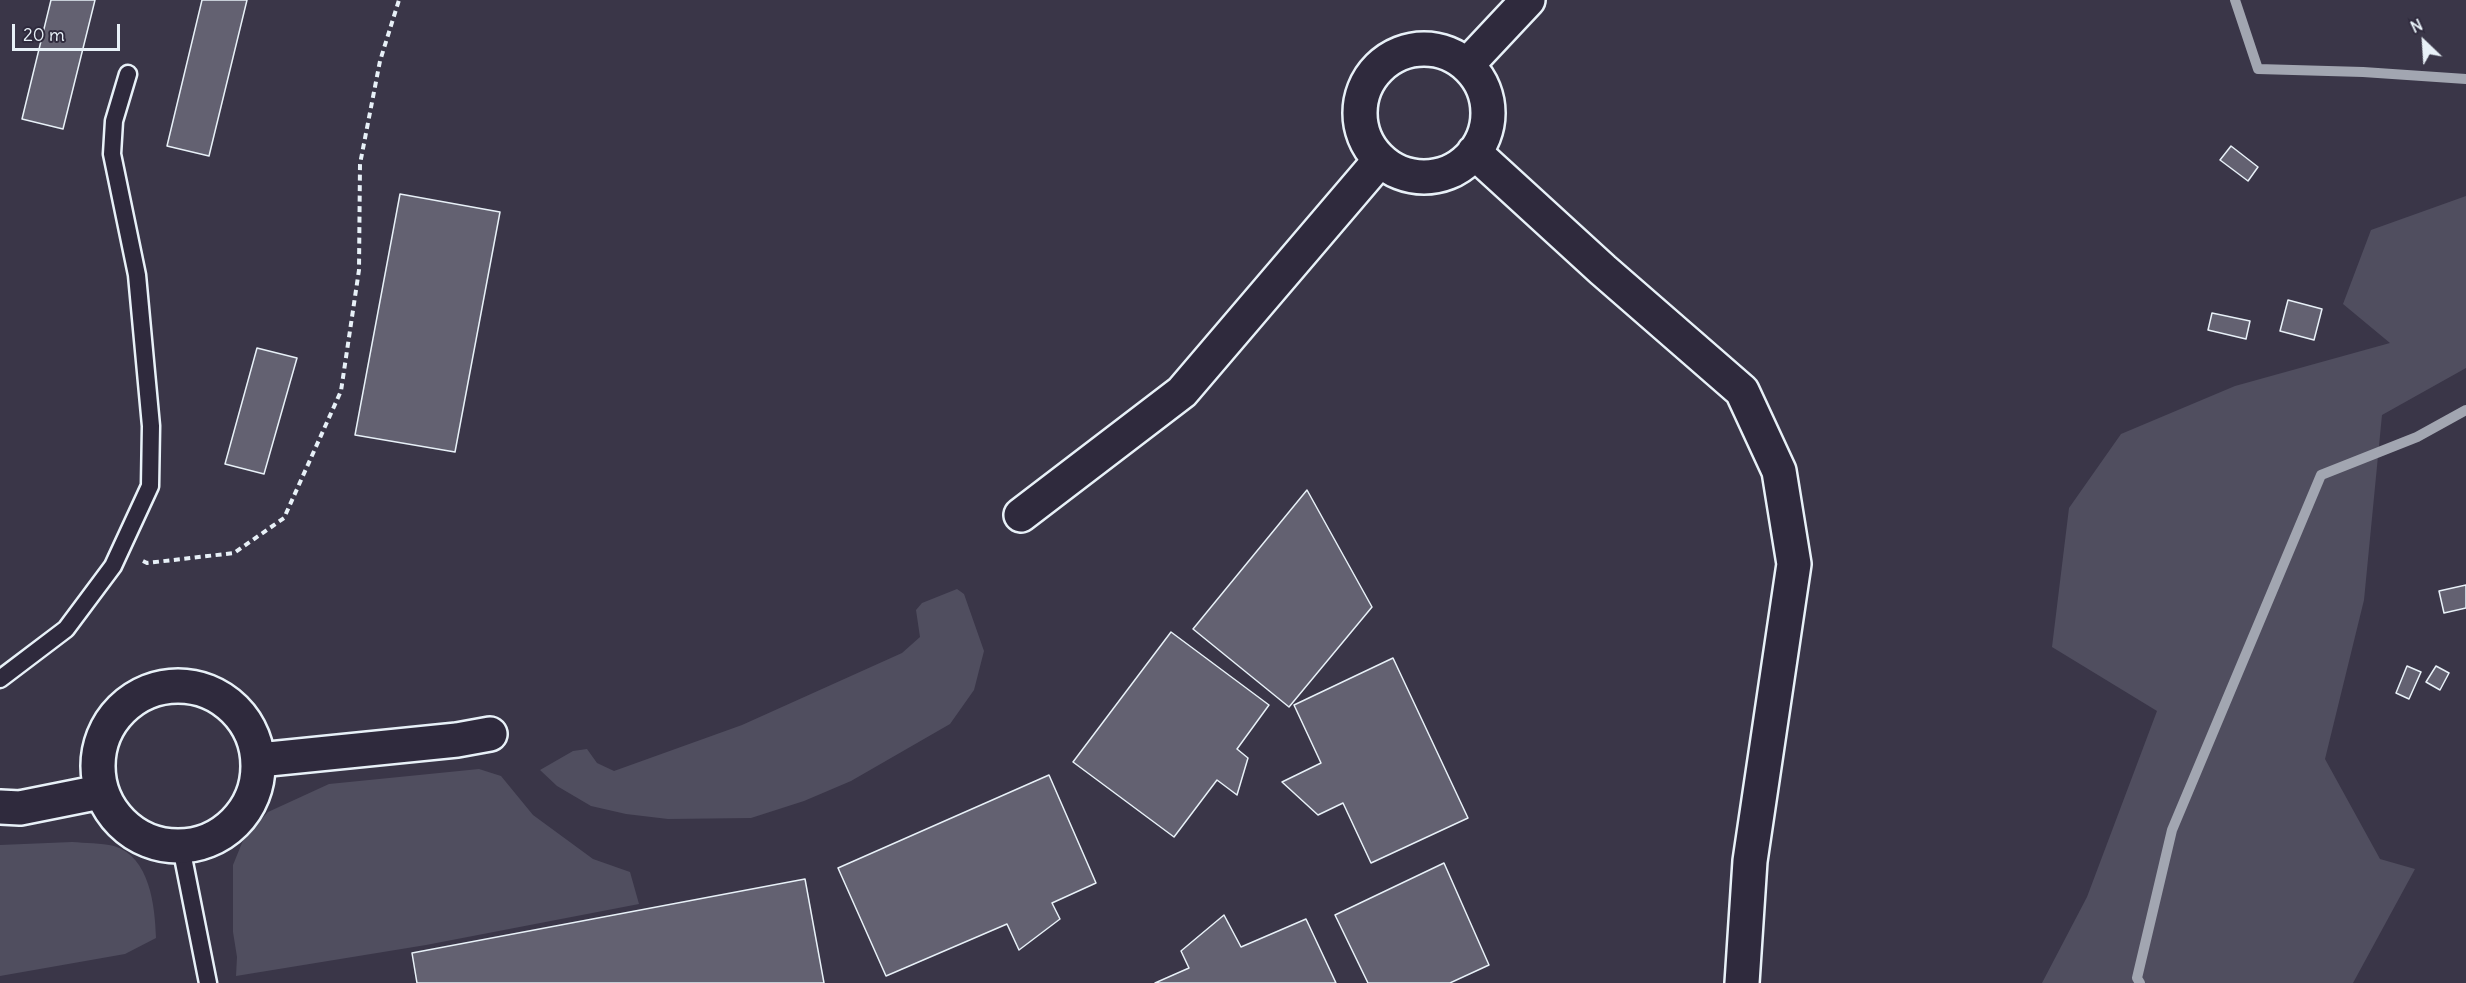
<!DOCTYPE html>
<html>
<head>
<meta charset="utf-8">
<style>
  body { margin:0 }
  #map { position:relative; width:2466px; height:983px; overflow:hidden; background:#3a3648; font-family:Delius,sans-serif }
  canvas { display:block }
  .north { position:absolute; left:2394px; top:12px; width:60px; height:60px; -webkit-text-stroke:4px #2f2a3d; paint-order:stroke; rotate:335deg; font-size:16px; font-weight:700; line-height:24px; text-align:center; color:#e8f1f8 }
  .north::after { content:''; display:block; margin:auto; width:21px; height:27px; background:#e8f1f8; clip-path:polygon(50% 0,100% 100%,50% 72%,0 100%) }
  .scale { position:absolute; left:12px; top:24px; width:108px; height:27px; box-sizing:border-box; border:3px solid #e8f1f8; border-top:0; padding-left:8px; font-size:18px; line-height:21px; white-space:nowrap; color:#e8f1f8; -webkit-text-stroke:4px #2f2a3d; paint-order:stroke }
</style>
</head>
<body>
<div id="map">
<canvas width="2466" height="983"></canvas>
<div class="north">N</div>
<div class="scale">20 m</div>
</div>
<script>
const ctx = document.querySelector('canvas').getContext('2d');
ctx.lineJoin = 'round';
function fillPath(path, color) {
  ctx.fillStyle = color;
  ctx.fill(path, 'evenodd');
}
function strokePath(path, color, width, dash) {
  ctx.strokeStyle = color;
  ctx.lineWidth = width;
  ctx.lineCap = dash ? 'butt' : 'round';
  ctx.setLineDash(dash || []);
  ctx.stroke(path);
}
fillPath(new Path2D(`
  M2466,196V368L2382,415L2364,600L2325,759L2380,859L2415,869L2353,983H2042L2087,897L2157,711L2052,647L2069,508L2121,434L2235,386L2390,343L2343,304L2371,230Z
  M957,589L964,594L984,651L974,690L950,724L851,781L804,801L751,818L668,819L626,814L591,806L557,786L540,770L573,751L587,749L597,763L614,771L742,725L902,653L920,637L916,610L922,603Z
  M479,769L501,776L533,815L593,859L630,872L639,904L426,945L236,976L237,957L233,932V865L244,838L268,812L329,784Z
  M72,842C85,843 101,843 114,846C150,857 155,906 156,938L125,954L0,976V845Z`), '#504e5f');
strokePath(new Path2D(`
  M2235,0L2258,69L2363,72L2466,79
  M2140,983L2137,978L2172,830L2321,475L2417,437L2466,410`), '#a2a6b1', 10);
const building = new Path2D(`
  M51,0H95L63,129L22,119Z
  M202,0H247L209,156L167,146Z
  M2231,146L2258,167L2248,181L2220,160Z
  M400,194L500,212L455,452L355,435Z
  M2288,300L2322,309L2314,340L2280,331Z
  M2212,313L2250,321L2246,339L2208,330Z
  M257,348L297,358L264,474L225,464Z
  M1307,490L1372,607L1289,707L1193,629Z
  M2466,585V608L2444,613L2439,591Z
  M1171,632L1269,705L1237,749L1248,758L1237,795L1217,780L1174,837L1073,762Z
  M1393,658L1468,818L1371,863L1343,803L1318,815L1282,782L1321,763L1294,705Z
  M2407,666L2421,672L2409,699L2396,693Z
  M2436,666L2449,673L2440,690L2426,682Z
  M1049,775L1096,883L1052,903L1060,919L1019,950L1007,924L886,976L838,868Z
  M1444,863L1489,965L1450,983H1368L1335,915Z
  M805,879L824,983H417L412,953Z
  M1224,915L1241,947L1306,919L1336,983H1155L1189,968L1181,951Z`);
fillPath(building, '#636171');
strokePath(building, '#e8f1f8', 1.5);
const service = new Path2D(`
  M0,679L66,629L113,566L150,486L151,426L137,275L112,154L114,121L128,74
  M181,847L208,983`);
const minor = new Path2D(`
  M1360 113a64 64 0 1 1 128 0a64 64 0 1 1-128 0Z
  M1467,65L1528,0
  M1474,152L1603,270L1742,391L1779,471L1794,564L1750,861L1742,983
  M1021,515L1182,392L1380,160
  M98 766a80 80 0 1 1 160 0a80 80 0 1 1-160 0Z
  M259,760L457,740L490,734
  M0,807L20,808L100,792`);
strokePath(service, '#e8f1f8', 21);
strokePath(minor, '#e8f1f8', 38);
strokePath(new Path2D(`
  M143,561L147,563L234,553L284,518L341,391L359,270L360,164L380,61L399,0`), '#e8f1f8', 4, [6, 4.5]);
strokePath(service, '#2f2a3d', 16);
strokePath(minor, '#2f2a3d', 33);
</script>
</body>
</html>
